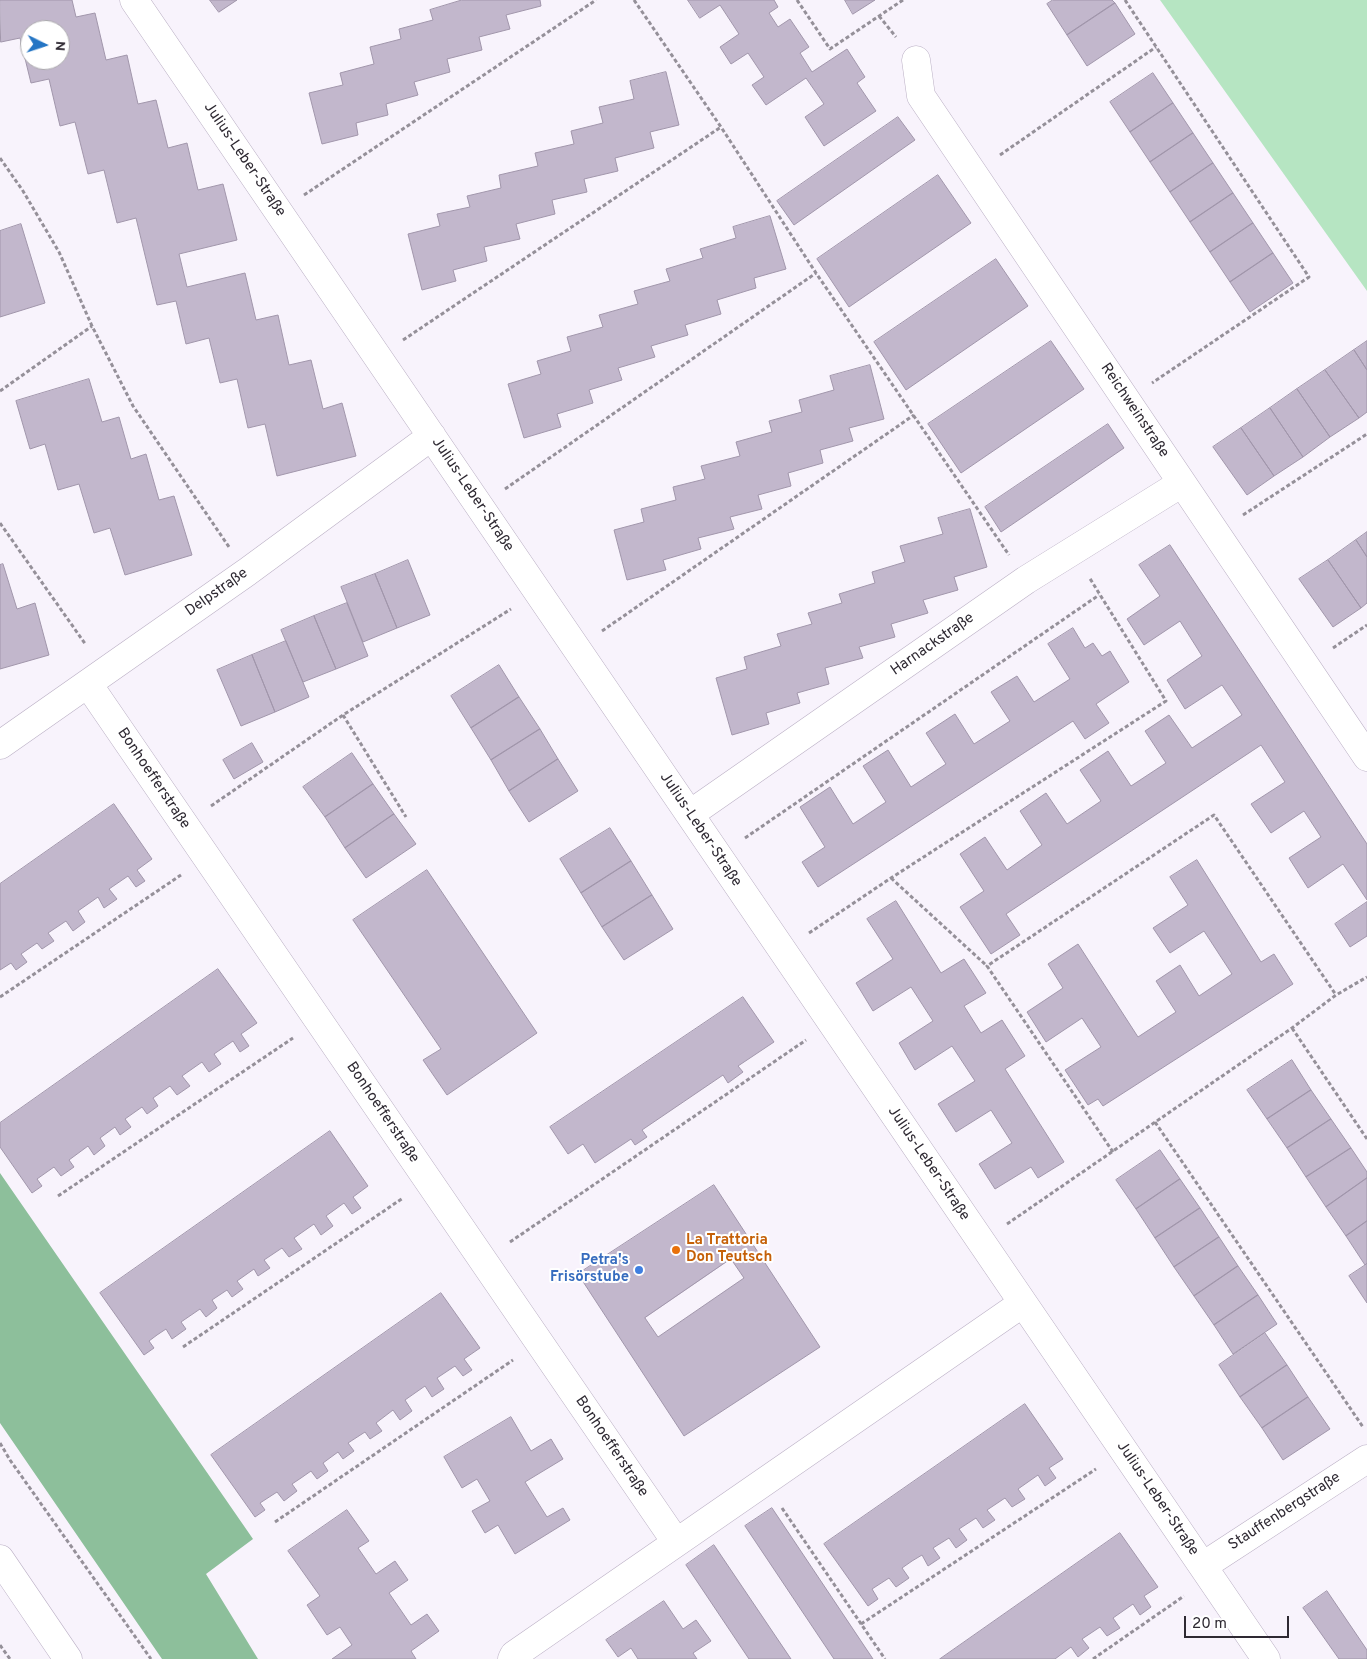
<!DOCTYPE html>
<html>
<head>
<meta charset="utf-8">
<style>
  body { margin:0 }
  #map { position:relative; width:1367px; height:1659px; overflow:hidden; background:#f8f3fc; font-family:Overpass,sans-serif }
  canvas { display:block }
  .north { position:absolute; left:20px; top:20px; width:50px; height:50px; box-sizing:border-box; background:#fff; border:1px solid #aba9ad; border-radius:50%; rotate:94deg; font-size:14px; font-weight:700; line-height:20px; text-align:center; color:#2e2932 }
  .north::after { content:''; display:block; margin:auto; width:18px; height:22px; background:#2475c4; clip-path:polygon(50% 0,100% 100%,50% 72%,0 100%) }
  .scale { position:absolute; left:1184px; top:1616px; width:105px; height:22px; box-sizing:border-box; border:2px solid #2e2932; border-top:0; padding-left:6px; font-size:15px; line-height:18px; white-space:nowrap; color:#2e2932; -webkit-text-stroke:4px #fff; paint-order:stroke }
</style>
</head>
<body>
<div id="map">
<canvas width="1367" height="1659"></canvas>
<div class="north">N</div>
<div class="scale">20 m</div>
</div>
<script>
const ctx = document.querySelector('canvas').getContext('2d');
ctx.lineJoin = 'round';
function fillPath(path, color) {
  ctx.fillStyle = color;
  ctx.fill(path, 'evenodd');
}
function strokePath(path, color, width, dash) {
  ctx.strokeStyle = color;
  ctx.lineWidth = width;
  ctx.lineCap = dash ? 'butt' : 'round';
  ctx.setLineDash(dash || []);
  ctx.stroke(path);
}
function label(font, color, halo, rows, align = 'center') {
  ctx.font = font + ' Overpass,sans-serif';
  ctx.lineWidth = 4;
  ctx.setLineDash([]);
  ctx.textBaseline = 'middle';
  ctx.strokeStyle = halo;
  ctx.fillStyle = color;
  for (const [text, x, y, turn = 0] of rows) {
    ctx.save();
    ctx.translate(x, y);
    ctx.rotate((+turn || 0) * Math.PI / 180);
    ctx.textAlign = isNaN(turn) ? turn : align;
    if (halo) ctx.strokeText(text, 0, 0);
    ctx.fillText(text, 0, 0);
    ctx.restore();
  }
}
fillPath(new Path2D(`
  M1160,0H1367V291Z`), '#b6e5c2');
fillPath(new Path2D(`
  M0,1173L253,1539L206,1574L258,1659H162L0,1423Z`), '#8dbf9b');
const building = new Path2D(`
  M0,0H72L76,17L95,13L106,60L127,55L138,104L156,100L168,148L187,143L198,190L223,184L237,240L179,254L187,287L245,273L256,320L278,315L289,365L311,360L323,409L342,403L356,456L277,476L265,424L248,428L237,379L220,383L209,338L186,344L176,301L157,305L136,218L117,223L104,170L88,174L75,122L60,126L49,79L31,83L20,38L1,42ZM30,30H60V60H30Z
  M210,0H237L219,12Z
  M462,0H540L541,6L506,15L510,29L479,37L482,50L447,59L450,72L414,82L418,95L386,104L388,115L356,123L358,135L322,144L309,93L343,85L340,73L374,64L370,47L401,39L399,29L433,20L430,10Z
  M688,0H774L778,7L769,13L778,27L790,19L809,47L800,53L812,72L847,49L865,77L857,83L876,111L824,146L805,117L824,104L806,78L766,105L752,85L764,77L748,53L731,64L720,47L739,34L720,5L700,18Z
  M845,0H875L853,14Z
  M1053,0H1112L1115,3L1067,35L1047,4Z
  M1115,3L1135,34L1087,66L1067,35Z
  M666,72L679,125L650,132L654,148L615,158L618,171L584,179L587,192L552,200L555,214L516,224L520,239L484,247L487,261L453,270L456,281L422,290L408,234L440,226L437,214L470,207L467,196L501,188L499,175L538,166L535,153L574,144L571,131L603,123L599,107L634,99L630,81Z
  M1153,73L1173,103L1130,132L1110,102Z
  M1173,103L1193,133L1150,162L1130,132Z
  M898,117L915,140L794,225L777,201Z
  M1193,133L1213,163L1170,192L1150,162Z
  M1213,163L1233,193L1190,222L1170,192Z
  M938,175L971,223L849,307L817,259Z
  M1233,193L1253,223L1210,252L1190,222Z
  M770,216L786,269L754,278L756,288L717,300L721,314L685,325L688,335L651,346L655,357L618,368L622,380L589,390L593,403L557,414L561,427L524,438L508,384L541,374L537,361L571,351L567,337L603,327L599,315L638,304L634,291L670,281L666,269L703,258L700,249L736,238L733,227Z
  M1253,223L1273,253L1230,282L1210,252Z
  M21,224L45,303L0,317V231Z
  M1273,253L1293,283L1250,312L1230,282Z
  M996,259L1028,306L906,390L874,342Z
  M1051,341L1084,389L961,473L928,424Z
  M1367,341V370L1354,350Z
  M1354,350L1367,370V412L1359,418L1325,370Z
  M870,365L884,419L849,428L853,441L820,450L823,463L788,473L791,486L758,495L762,509L730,517L734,529L698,538L701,549L663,560L666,570L627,580L614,530L644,522L641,509L676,500L673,487L705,479L701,466L740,456L736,442L772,432L769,421L802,412L799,400L834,390L830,376Z
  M1325,370L1359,418L1330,437L1297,389Z
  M89,379L102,422L119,417L131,459L146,454L159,500L174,496L192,555L125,575L110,528L94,533L79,484L58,490L45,444L30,449L16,401Z
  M1297,389L1330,437L1303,457L1270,408Z
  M1270,408L1303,457L1274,476L1241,428Z
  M1108,424L1124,448L1001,532L985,507Z
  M1241,428L1274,476L1247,495L1213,447Z
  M970,509L987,567L954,577L958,590L923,600L928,613L891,624L895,637L859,647L863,658L825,668L829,684L797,693L800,703L766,713L769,724L732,735L716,678L747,669L744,657L781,646L777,634L812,624L808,613L842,603L839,594L875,583L872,572L905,562L900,546L943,534L938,518Z
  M1367,532V557L1356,540Z
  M1356,540L1367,557V603L1361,608L1328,560Z
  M1170,545L1367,844V900L1343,864L1308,888L1289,858L1321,837L1304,811L1271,833L1251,804L1285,782L1261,745L1006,914L1020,935L991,954L960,907L984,891L960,854L985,837L1007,870L1042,845L1020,811L1046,793L1067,824L1101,801L1080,770L1108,751L1131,786L1166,763L1145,731L1169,715L1192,748L1242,715L1222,685L1185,709L1167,680L1202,656L1180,621L1144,645L1127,619L1160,596L1139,565Z
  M408,560L430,615L397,628L375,574Z
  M1328,560L1361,608L1333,627L1299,579Z
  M3,564L17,609L35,603L49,655L0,669V565Z
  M375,574L397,628L363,642L341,587Z
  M347,603L368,656L336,669L314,616Z
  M314,616L336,669L303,682L281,630Z
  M1073,628L1085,648L1093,643L1102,656L1110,651L1129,682L1096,704L1109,723L1085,739L1073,721L818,887L802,862L825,847L800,807L830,787L853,824L886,802L863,766L888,750L911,787L946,764L926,733L955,714L974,744L1010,721L991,692L1017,676L1034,702L1070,679L1048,644Z
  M286,641L309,697L275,712L252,655Z
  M252,655L275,712L241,726L217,670Z
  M499,665L519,697L471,728L451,696Z
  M519,697L540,729L491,760L471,728Z
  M540,729L558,759L509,791L491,760Z
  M252,743L263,762L234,779L223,760Z
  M352,753L373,784L325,817L303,787Z
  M558,759L578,791L529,822L509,791Z
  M373,784L394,814L345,848L325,817Z
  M114,804L152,859L137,870L145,881L136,887L128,876L109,889L117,899L104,908L98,897L78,911L85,922L73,931L66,921L48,933L54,941L42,949L37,943L21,954L27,962L16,970L11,963L0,970V884Z
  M394,814L416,844L366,878L345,848Z
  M610,828L631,861L581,893L560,859Z
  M1197,860L1261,962L1274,954L1293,984L1103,1106L1098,1099L1088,1105L1065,1070L1101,1047L1082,1018L1046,1042L1027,1012L1063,988L1048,964L1078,944L1138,1037L1176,1012L1156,981L1180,965L1199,996L1232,974L1204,931L1170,953L1153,928L1188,905L1170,877Z
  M631,861L652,895L602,927L581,893Z
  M427,870L537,1033L447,1095L423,1060L441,1049L353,920Z
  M652,895L673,929L624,960L602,927Z
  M896,901L941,973L964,959L986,993L964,1006L981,1033L1002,1020L1025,1056L1005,1069L1064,1162L1038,1178L1031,1167L995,1189L979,1164L1012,1143L991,1110L956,1132L938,1104L975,1081L952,1046L915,1070L899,1043L933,1021L911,987L873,1011L856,983L893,959L867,919Z
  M1367,902V936L1350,947L1335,924Z
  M218,969L257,1023L241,1034L249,1046L240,1052L233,1041L214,1054L221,1064L209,1072L202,1062L182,1076L190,1086L177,1095L170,1086L153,1098L158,1106L147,1114L142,1107L125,1119L131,1127L120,1135L115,1127L100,1138L105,1146L94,1155L88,1146L69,1160L74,1167L61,1176L54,1167L37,1179L42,1186L32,1193L0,1147V1123Z
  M743,997L774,1042L738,1066L743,1072L728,1083L723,1075L642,1130L647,1137L635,1145L631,1139L595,1163L583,1144L568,1154L550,1127Z
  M1292,1060L1311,1090L1267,1119L1247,1090Z
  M1311,1090L1331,1119L1287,1148L1267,1119Z
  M1331,1119L1351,1148L1306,1177L1287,1148Z
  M330,1131L368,1186L353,1197L361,1208L352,1214L344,1203L326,1216L333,1226L321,1235L314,1224L294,1238L302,1249L289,1257L282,1248L264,1260L270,1268L258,1276L254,1269L237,1281L243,1289L232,1297L227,1290L212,1300L217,1308L206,1317L200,1309L181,1322L186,1329L172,1339L166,1329L157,1335L149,1341L154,1348L144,1355L100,1293Z
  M1351,1148L1367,1172V1178L1326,1207L1306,1177Z
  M1160,1150L1180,1179L1136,1209L1116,1180Z
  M1367,1178V1221L1346,1236L1326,1207Z
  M1180,1179L1200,1208L1155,1238L1136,1209Z
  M714,1185L820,1347L684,1436L578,1274ZM731,1259L744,1278L658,1337L645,1318Z
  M1200,1208L1219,1237L1174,1267L1155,1238Z
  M1367,1221V1263L1365,1265L1346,1236Z
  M1219,1237L1238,1266L1194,1296L1174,1267Z
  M1367,1264V1303L1349,1276Z
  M1238,1266L1258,1295L1214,1325L1194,1296Z
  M441,1293L480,1348L464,1359L472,1370L463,1376L455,1366L437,1378L444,1389L432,1397L425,1386L405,1400L412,1411L400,1420L393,1410L376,1423L382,1431L370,1439L365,1432L348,1443L354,1451L343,1459L338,1452L323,1463L328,1471L317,1479L311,1471L301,1478L292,1484L297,1491L284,1501L277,1492L260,1503L265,1510L255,1517L211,1455Z
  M1258,1295L1277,1324L1233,1354L1214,1325Z
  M1265,1333L1287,1365L1240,1397L1219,1365Z
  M1287,1365L1308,1397L1262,1428L1240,1397Z
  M1308,1397L1330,1429L1283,1460L1262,1428Z
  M1025,1404L1063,1459L1049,1468L1056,1478L1045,1486L1038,1475L1018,1489L1025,1499L1012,1507L1005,1498L987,1510L995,1520L983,1528L976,1518L959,1529L967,1540L956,1548L949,1538L933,1548L940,1558L928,1566L922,1555L912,1561L902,1568L909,1578L896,1587L889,1578L872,1589L878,1599L868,1606L824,1544Z
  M511,1417L531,1451L551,1439L563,1459L525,1482L547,1517L563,1508L570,1520L515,1554L498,1525L485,1533L472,1511L490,1501L477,1479L462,1488L444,1457Z
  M772,1508L873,1659H834L745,1526Z
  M347,1510L369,1541L358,1548L376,1574L395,1561L408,1580L389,1593L411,1625L427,1614L439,1631L411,1651L416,1659H332L352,1645L340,1627L327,1635L307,1605L320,1596L288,1551Z
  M1120,1533L1158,1587L1144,1596L1151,1607L1140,1615L1133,1604L1113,1618L1120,1628L1107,1636L1100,1627L1082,1639L1089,1648L1078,1657L1071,1647L1055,1659H940Z
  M714,1545L791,1659H749L686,1565Z
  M1327,1591L1367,1650V1659H1339L1303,1608Z
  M664,1601L683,1629L696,1620L711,1641L693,1653L697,1659H638L631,1648L618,1657L606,1640Z`);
fillPath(building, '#c2b7cc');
strokePath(building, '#a196ab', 1);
const street = new Path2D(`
  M134,0L1266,1659
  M916,60L921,96L1367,757
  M88,684L676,1542
  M0,745L247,572L432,436
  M690,814L1026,580L1182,483
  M1203,1566L1367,1459
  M512,1659L514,1655L1023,1303`);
const secondary = new Path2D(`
  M0,1559L68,1659`);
strokePath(street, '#baafc4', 29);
strokePath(secondary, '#baafc4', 29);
strokePath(new Path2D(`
  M634,0L721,127L816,273L1009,555
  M797,0L830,49L903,0
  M1125,0L1309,277L1152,383
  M879,16L896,37
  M1000,155L1156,47
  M0,158L23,191L59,252L92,326L133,406L229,547
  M304,195L596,0
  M403,340L721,127
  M0,391L92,326
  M505,489L816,273
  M1243,515L1367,434
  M0,523L86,645
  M602,631L914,415
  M1333,648L1367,625
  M343,715L406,817
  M211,806L343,715L511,609
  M745,838L1099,595
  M891,878L987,966
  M809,933L891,878L1166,701L1089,577
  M0,997L181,875
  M1292,1028L1367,1139
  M1155,1122L1363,1427
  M1113,1152L987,966L1214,815L1336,995
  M58,1196L293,1038
  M1007,1224L1292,1028L1336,995L1367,977
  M510,1242L806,1040
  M183,1347L403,1198
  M0,1443L10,1460L151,1659
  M782,1508L885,1659
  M275,1522L513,1360
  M861,1624L1096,1469
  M0,1645L10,1659
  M1093,1659L1184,1596`), '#959099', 3, [4, 2.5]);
strokePath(street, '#fff', 28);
strokePath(secondary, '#fff', 28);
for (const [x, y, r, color] of [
  [676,1250,5,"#e8710a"],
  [639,1270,5,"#3f7fe0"]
]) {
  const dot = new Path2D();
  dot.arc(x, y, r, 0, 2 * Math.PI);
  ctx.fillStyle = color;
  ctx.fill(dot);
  strokePath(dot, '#fff', 2);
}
label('15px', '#2e2932', '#fff', [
  ["Julius-Leber-Straße",244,160,56],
  ["Reichweinstraße",1134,411,56],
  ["Julius-Leber-Straße",472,495,56],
  ["Delpstraße",217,593,-35],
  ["Harnackstraße",933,645,-35],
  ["Bonhoefferstraße",153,779,56],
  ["Julius-Leber-Straße",700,830,56],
  ["Bonhoefferstraße",382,1113,56],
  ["Julius-Leber-Straße",928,1164,56],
  ["Bonhoefferstraße",611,1447,56],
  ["Julius-Leber-Straße",1157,1499,56],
  ["Stauffenbergstraße",1285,1512,-33]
]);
label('bold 15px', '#c56008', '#fff', [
  ["La Trattoria",686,1241],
  ["Don Teutsch",686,1258]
], 'left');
label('bold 15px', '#366cbe', '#fff', [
  ["Petra's",629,1261],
  ["Frisörstube",629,1278]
], 'right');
</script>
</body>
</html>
